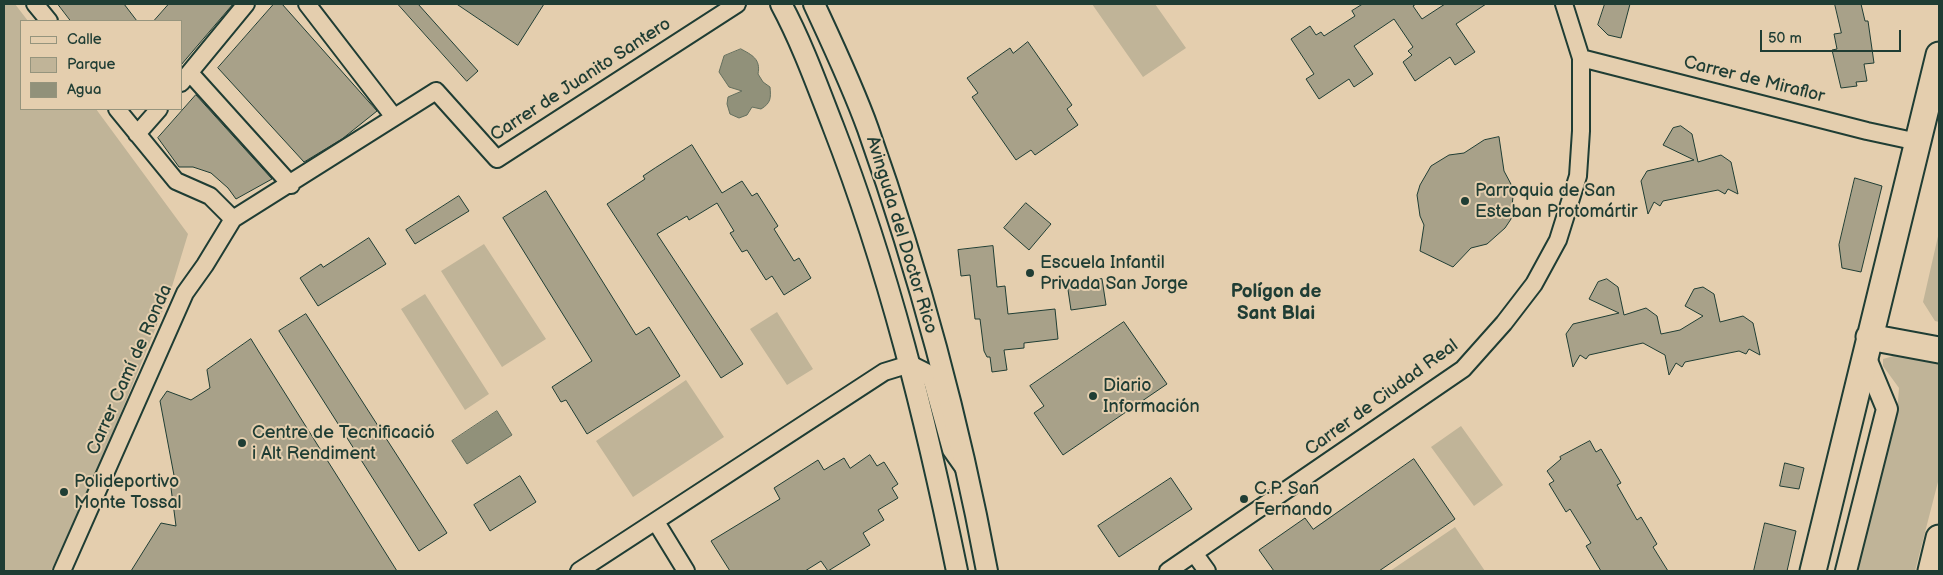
<!DOCTYPE html>
<html>
<head>
<meta charset="utf-8">
<style>
  body { margin:0 }
  #map { position:relative; width:1943px; height:575px; overflow:hidden; background:#e4ceae; font-family:"Balsamiq Sans",sans-serif }
  canvas { display:block }
  .frame { position:absolute; inset:0; border:5px solid #1f3d34; pointer-events:none }
  .legend { position:absolute; left:20px; top:20px; width:162px; height:90px; box-sizing:border-box; background:#e4ceae; border:1px solid #95947d; margin:0; padding:6px 9px; list-style:none; font-size:15px; color:#1f3d34 }
  .legend li { display:flex; align-items:center; gap:10px; height:25px }
  .legend b { width:25px; border:1px solid #95947d }
  .scale { position:absolute; left:1760px; top:30px; width:141px; height:22px; box-sizing:border-box; border:2px solid #1f3d34; border-top:0; padding-left:6px; font-size:15px; line-height:18px; white-space:nowrap; color:#1f3d34; -webkit-text-stroke:4px #e4ceae; paint-order:stroke }
</style>
</head>
<body>
<div id="map">
<canvas width="1943" height="575"></canvas>
<div class="frame"></div>
<ul class="legend">
<li><b style="height:6px;background:#e4ceae"></b>Calle</li>
<li><b style="height:14px;background:#c0b498"></b>Parque</li>
<li><b style="height:14px;background:#91917a"></b>Agua</li>
</ul>
<div class="scale">50 m</div>
</div>
<script>
const ctx = document.querySelector('canvas').getContext('2d');
ctx.lineJoin = 'round';
function fillPath(path, color) {
  ctx.fillStyle = color;
  ctx.fill(path, 'evenodd');
}
function strokePath(path, color, width, dash) {
  ctx.strokeStyle = color;
  ctx.lineWidth = width;
  ctx.lineCap = dash ? 'butt' : 'round';
  ctx.setLineDash(dash || []);
  ctx.stroke(path);
}
function label(font, color, halo, rows, align = 'center') {
  ctx.font = font + ' "Balsamiq Sans",sans-serif';
  ctx.lineWidth = 4;
  ctx.setLineDash([]);
  ctx.textBaseline = 'middle';
  ctx.strokeStyle = halo;
  ctx.fillStyle = color;
  for (const [text, x, y, turn = 0] of rows) {
    ctx.save();
    ctx.translate(x, y);
    ctx.rotate((+turn || 0) * Math.PI / 180);
    ctx.textAlign = isNaN(turn) ? turn : align;
    if (halo) ctx.strokeText(text, 0, 0);
    ctx.fillText(text, 0, 0);
    ctx.restore();
  }
}
fillPath(new Path2D(`
  M4,4H15L28,21H21V109H96L188,234L170,293L98,469L51,571H4Z
  M1092,4H1155L1186,48L1143,77Z
  M1939,232V322L1935,321L1923,302Z
  M484,244L546,339L502,367L441,271Z
  M425,294L489,394L465,410L401,309Z
  M777,312L813,369L787,385L750,329Z
  M1904,353L1939,358V478L1915,571H1857L1898,401L1899,388L1883,366V359Z
  M686,380L724,437L633,497L596,441Z
  M1461,426L1503,485L1474,506L1431,447Z
  M1455,527L1485,571H1390Z`), '#c0b498');
const water = new Path2D(`
  M741,49C752,55 761,59 758,74L763,82L770,87C771,98 771,103 761,109L752,107L747,115L739,118L730,114L727,104L728,97L742,91L729,87L719,72L724,56Z
  M497,411L512,435L467,464L452,441Z`);
fillPath(water, '#91917a');
strokePath(water, '#636f5e', 1);
const building = new Path2D(`
  M58,4H124L137,21H71Z
  M169,4H233L181,65V21H154Z
  M274,4H282L377,111L342,139L304,162L218,68Z
  M398,4H418L478,71L467,81Z
  M457,4H544L518,45Z
  M1363,4H1416L1413,6L1422,19L1445,4H1486L1456,24L1475,52L1455,65L1450,57L1415,81L1403,62L1412,55L1408,51L1413,47L1394,19L1354,46L1373,74L1354,87L1349,79L1319,99L1306,79L1314,74L1291,39L1310,26L1316,35L1321,32L1324,36L1355,16L1352,11Z
  M1605,4H1630L1621,38L1608,35L1598,25Z
  M1835,4H1861L1865,21H1868L1874,63L1864,64L1867,81L1856,82L1857,86L1841,88L1832,50L1837,49L1834,34L1841,33Z
  M1028,42L1072,105L1067,109L1078,125L1035,155L1031,150L1016,160L972,97L978,93L967,78L1010,48L1013,53Z
  M196,95L272,179L236,199L228,188L211,173L193,167H179L158,138Z
  M1681,126L1692,134L1698,162L1721,155L1731,162L1738,194L1728,189L1725,194L1718,190L1663,201L1660,206L1654,202L1648,214L1641,181L1647,171L1694,160L1663,145L1673,128Z
  M1499,137L1504,171L1512,186L1513,196L1511,219L1505,228L1487,244L1471,248L1453,267L1420,251L1424,225L1420,216L1417,195L1420,185L1431,166L1449,155L1464,153L1484,140Z
  M692,145L722,193L742,181L752,196L757,193L778,226L774,229L794,261L799,258L811,278L784,295L772,276L766,280L747,250L742,252L730,233L734,231L717,203L689,220L687,216L657,234L743,364L721,378L607,204L645,179L643,176L655,168Z
  M1855,178L1882,186L1861,272L1842,268L1839,245Z
  M546,191L636,335L649,327L680,376L587,434L566,400L561,402L552,387L592,361L503,218Z
  M459,196L469,211L415,244L406,230Z
  M1026,203L1051,224L1029,250L1004,228Z
  M369,238L386,264L318,306L300,278L321,264L323,267Z
  M993,246L997,287L1005,286L1008,314L1055,309L1058,339L1024,343V348L1004,350L1007,370L992,372L990,357H987L984,351L980,319H975L970,275L961,276L958,250Z
  M1102,279L1106,305L1071,310L1067,283Z
  M1607,279L1618,287L1624,315L1646,308L1657,316L1661,334L1680,330L1703,316L1685,306L1694,289L1703,287L1714,294L1720,322L1743,316L1753,323L1760,355L1749,349L1746,354L1739,351L1685,362L1682,367L1676,363L1669,375L1665,355L1643,343L1589,355L1586,359L1580,355L1573,367L1566,334L1573,324L1619,313L1589,299L1598,282Z
  M306,314L447,533L419,551L279,331Z
  M1124,322L1167,384L1063,455L1034,413L1044,406L1030,386Z
  M251,339L259,352L397,571H131L161,523L176,526L171,488L176,486L160,401L167,391L191,400L210,388L207,370Z
  M1590,441L1596,452L1601,449L1621,483L1617,485L1637,520L1641,517L1657,544L1653,547L1668,571H1601L1586,546L1591,543L1570,509L1566,512L1549,484L1554,481L1547,471L1561,459L1560,457Z
  M870,455L877,466L884,462L898,484L892,488L898,498L878,510L884,520L863,533L870,545L828,571L821,561L805,571H730L711,541L780,499L774,488L818,460L824,470L844,458L850,468Z
  M1414,459L1455,519L1379,571H1274L1259,550L1305,518L1313,529Z
  M1785,463L1804,468L1799,489L1780,486Z
  M520,476L536,502L490,531L474,505Z
  M1171,478L1192,509L1119,557L1098,526Z
  M1765,523L1796,531L1787,571H1754Z`);
fillPath(building, '#a8a189');
strokePath(building, '#1f3d34', 1);
const minor = new Path2D(`
  M35,4L49,21
  M307,4L394,117
  M1581,58L1867,131L1918,142
  M190,73L291,185
  M181,83L246,4
  M117,109L176,181L210,196L233,219
  M137,134L159,109
  M656,522L686,571
  M1194,553L1207,571
  M62,571L185,293L205,265L233,219L436,91L497,159L737,4
  M579,571L884,372L910,364L926,372L932,381L951,450L963,467
  M1168,571L1463,369L1504,323L1534,284L1558,240L1578,176L1581,131V58L1564,4`);
const tertiary = new Path2D(`
  M781,4C802,43 817,85 833,126C889,270 926,420 957,571
  M814,4C833,45 853,87 868,129C919,273 959,421 987,571
  M1846,571L1887,409L1865,356`);
const primary = new Path2D(`
  M1869,337L1939,350
  M1813,571L1939,55
  M1931,571L1939,538`);
strokePath(minor, '#1f3d34', 20);
strokePath(tertiary, '#1f3d34', 24);
strokePath(primary, '#1f3d34', 29);
strokePath(minor, '#e4ceae', 16);
strokePath(tertiary, '#e4ceae', 20);
strokePath(primary, '#e4ceae', 25);
for (const [x, y, r, color] of [
  [1465,201,5,"#1f3d34"],
  [1030,273,5,"#1f3d34"],
  [1093,396,5,"#1f3d34"],
  [242,443,5,"#1f3d34"],
  [64,492,5,"#1f3d34"],
  [1244,499,5,"#1f3d34"]
]) {
  const dot = new Path2D();
  dot.arc(x, y, r, 0, 2 * Math.PI);
  ctx.fillStyle = color;
  ctx.fill(dot);
  strokePath(dot, '#e4ceae', 2);
}
label('18px', '#1f3d34', '#e4ceae', [
  ["Carrer de Juanito Santero",581,80,-33],
  ["Carrer de Miraflor",1754,80,14],
  ["Avinguda del Doctor Rico",901,235,73],
  ["Carrer Camí de Ronda",130,370,-66],
  ["Carrer de Ciudad Real",1382,398,-36]
]);
label('18px', '#1f3d34', '#e4ceae', [
  ["Parroquia de San",1475,191],
  ["Esteban Protomártir",1475,212],
  ["Escuela Infantil",1040,263],
  ["Privada San Jorge",1040,284],
  ["Diario",1103,386],
  ["Información",1103,407],
  ["Centre de Tecnificació",252,433],
  ["i Alt Rendiment",252,454],
  ["Polideportivo",74,482],
  ["Monte Tossal",74,503],
  ["C.P. San",1254,489],
  ["Fernando",1254,510]
], 'left');
label('bold 19px', '#1f3d34', '#e4ceae', [
  ["Polígon de",1276,292],
  ["Sant Blai",1276,314]
]);
</script>
</body>
</html>
